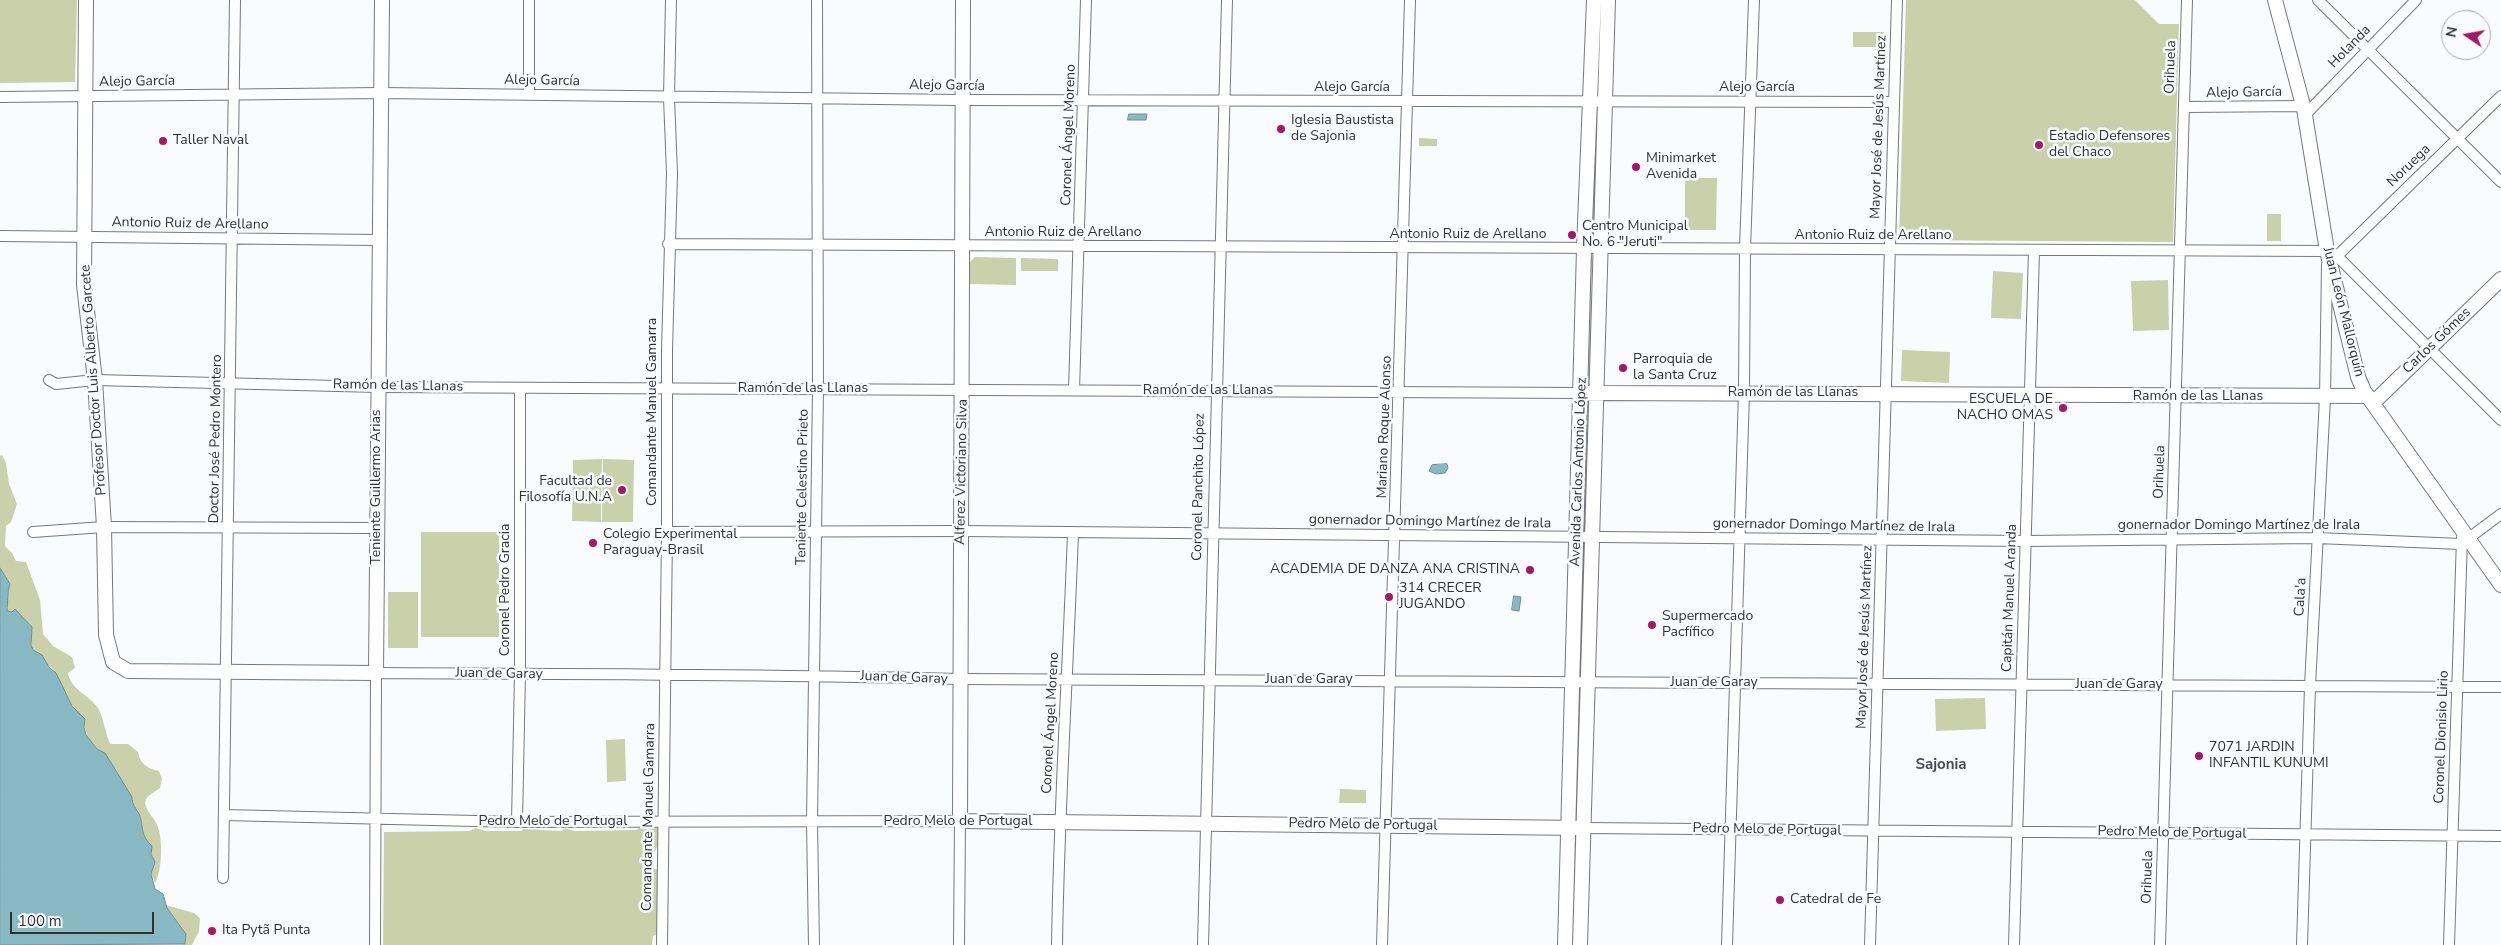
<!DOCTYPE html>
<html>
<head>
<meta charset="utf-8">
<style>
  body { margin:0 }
  #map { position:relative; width:2501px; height:945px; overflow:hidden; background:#f9fbff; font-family:"Nunito Sans",sans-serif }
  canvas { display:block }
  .north { position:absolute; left:2441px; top:10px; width:50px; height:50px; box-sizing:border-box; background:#f9fbff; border:1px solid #a9aaad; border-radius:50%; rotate:282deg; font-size:14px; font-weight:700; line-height:20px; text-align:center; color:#303133 }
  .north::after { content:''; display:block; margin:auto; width:18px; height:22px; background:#a21a66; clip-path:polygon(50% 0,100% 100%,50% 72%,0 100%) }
  .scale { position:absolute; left:10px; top:912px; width:144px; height:22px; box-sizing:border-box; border:2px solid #303133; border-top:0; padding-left:6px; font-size:15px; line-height:18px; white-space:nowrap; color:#303133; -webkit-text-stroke:4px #f9fbff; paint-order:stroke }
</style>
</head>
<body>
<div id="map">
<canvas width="2501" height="945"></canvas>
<div class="north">N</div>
<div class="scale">100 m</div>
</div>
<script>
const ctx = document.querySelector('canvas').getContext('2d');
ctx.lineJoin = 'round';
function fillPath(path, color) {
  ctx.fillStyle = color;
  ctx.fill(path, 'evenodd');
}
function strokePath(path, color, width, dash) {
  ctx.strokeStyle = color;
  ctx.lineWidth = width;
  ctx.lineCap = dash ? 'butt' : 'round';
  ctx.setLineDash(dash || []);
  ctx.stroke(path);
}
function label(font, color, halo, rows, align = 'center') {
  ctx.font = font + ' "Nunito Sans",sans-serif';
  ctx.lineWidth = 5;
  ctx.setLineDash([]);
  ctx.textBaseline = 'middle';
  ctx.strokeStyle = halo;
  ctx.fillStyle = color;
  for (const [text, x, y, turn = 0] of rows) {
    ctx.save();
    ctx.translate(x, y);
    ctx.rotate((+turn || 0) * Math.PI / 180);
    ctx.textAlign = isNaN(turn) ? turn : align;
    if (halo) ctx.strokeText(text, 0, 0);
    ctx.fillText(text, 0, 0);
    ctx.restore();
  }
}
fillPath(new Path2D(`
  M0,0H77L75,82L0,83Z
  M1906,0H2135L2159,24H2179L2173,242L1899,240Z
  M1853,32H1884L1883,47H1853Z
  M1595,115L1598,117L1594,237L1592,239Z
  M1419,138L1437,139V146H1419Z
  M1685,178H1717L1716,230H1685Z
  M2267,214H2281V241H2267Z
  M975,257L1016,258V285L969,284V263Z
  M1592,257L1590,383L1588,384L1590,258Z
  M1021,258L1058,259V271H1021Z
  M1993,271L2023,273L2021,319L1991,318Z
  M2168,280L2169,330L2133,331L2131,281Z
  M1902,350L1950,352L1949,383L1901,381Z
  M1586,403L1590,405L1586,527L1584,528Z
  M2,455L6,463L9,484L17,504L11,522L6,526L5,546L12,553L16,561L26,562L40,600L43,634L53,646L72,657L75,668L68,673C71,690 88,694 98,708C103,716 106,735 110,744H128L138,752C140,764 148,769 159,771L162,779L160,788L147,797L145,803C147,813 155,818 158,827C163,840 162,872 155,883L151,874L155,862L143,834L138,810L132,804V797L102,752C91,746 83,731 85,719C70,707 64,690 56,674C51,664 39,659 33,650C29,644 33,633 32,627L15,609L12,612L7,611C8,602 7,593 10,584L0,568V456Z
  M602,459L601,522L572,521L573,460Z
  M603,459L634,460L633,522H602Z
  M421,532H499V637H421Z
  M1583,548L1585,550L1582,671L1579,672Z
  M388,592H418V648H388Z
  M1580,690L1578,816L1576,817L1577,692Z
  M1985,698L1986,729L1936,731L1935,699Z
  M625,739L626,781L607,782L606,740Z
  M1340,789L1366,790V803H1339Z
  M645,824L659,826L661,841L654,852V869H658L659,933L653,936L652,945H383L384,832L470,831L475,828L486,831H521L523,829L562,831L565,828L574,831L636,830Z
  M1575,836L1577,837L1575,945H1570Z
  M165,905L194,913L200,918L199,931L192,945H183L186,934Z`), '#cad1aa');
const water = new Path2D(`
  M1129,114H1147L1146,120H1128Z
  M1447,464L1448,468L1445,473L1436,474L1429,471L1432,465Z
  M0,568L10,584C7,593 8,602 7,611L12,612L15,609L32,627L31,645L33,650L42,655L49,667L56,673L72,706L85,719L84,727L86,735L97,749L105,753L132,797C132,804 135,807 138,812C145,824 138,833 152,846L151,854L155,862L151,874L155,889L163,894L167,908L186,934L185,944L0,945Z
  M1514,596L1521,597L1519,611L1512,610Z`);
fillPath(water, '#88b8c1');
strokePath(water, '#6e9096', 1);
const street = new Path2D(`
  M529,0V94
  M2318,0L2501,182
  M0,97L381,93L961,100L1894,102
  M2184,107L2304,106
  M2305,115L2416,0
  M0,236L379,240
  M668,244L2327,251L2337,256L2501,420
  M2337,256L2501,96
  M49,380L56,384L95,380L378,387L1582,393
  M1074,390L1086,0
  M33,532L104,527L377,528
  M667,532L961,531L2026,541L2317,538L2461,544L2501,514
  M224,815L517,822L960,821L959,945
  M517,822L520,674V388
  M1584,828L2501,836
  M223,878L235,0
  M375,945L376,673C571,674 766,674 960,679L2501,687
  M662,945L667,533V350L672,173L669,98L671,0
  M814,945L812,822L818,389L817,0
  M1057,945C1059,807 1068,670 1073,533
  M1203,945L1227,0
  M1382,945L1410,0
  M1727,945L1744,392L1745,249L1754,0
  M1870,945L1897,0
  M2014,945L2034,251
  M2160,945L2187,0
  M2302,945L2310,686L2325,398L2327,265
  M2449,945L2462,538`);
const secondary = new Path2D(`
  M86,0L84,285L95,380L104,527L106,635L113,662L128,671L376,673L382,0
  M963,0L960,821L1584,828
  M2275,0L2304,109L2327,251L2358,377L2364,391L2501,585
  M1589,393L2368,396
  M2373,403L2501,279
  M1565,945L1584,249L1594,0
  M1580,945L1608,0`);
strokePath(street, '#75797e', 12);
strokePath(secondary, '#75797e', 16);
strokePath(street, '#fff', 10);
strokePath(secondary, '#fff', 14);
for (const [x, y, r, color] of [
  [1281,129,5,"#a21a66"],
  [163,141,5,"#a21a66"],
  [2039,145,5,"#a21a66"],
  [1636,167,5,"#a21a66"],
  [1572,235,5,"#a21a66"],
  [1623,368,5,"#a21a66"],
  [2063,408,5,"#a21a66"],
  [622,490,5,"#a21a66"],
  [593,543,5,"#a21a66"],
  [1530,570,5,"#a21a66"],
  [1389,597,5,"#a21a66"],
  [1652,625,5,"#a21a66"],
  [2199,756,5,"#a21a66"],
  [1780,900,5,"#a21a66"],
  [212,931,5,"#a21a66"]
]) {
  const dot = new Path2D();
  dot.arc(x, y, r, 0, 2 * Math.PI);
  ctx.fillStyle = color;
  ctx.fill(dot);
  strokePath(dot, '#f9fbff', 2);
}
label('14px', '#303133', '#f9fbff', [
  ["Holanda",2350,47,-46],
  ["Orihuela",2171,67,-88],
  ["Alejo García",542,81,1],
  ["Alejo García",137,82,-1],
  ["Alejo García",947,86,1],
  ["Alejo García",1352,88],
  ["Alejo García",1757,88],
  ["Alejo García",2244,93,-1],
  ["Mayor José de Jesús Martínez",1879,127,-88],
  ["Coronel Ángel Moreno",1069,135,-88],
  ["Noruega",2409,166,-44],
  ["Antonio Ruiz de Arellano",190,224,1],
  ["Antonio Ruiz de Arellano",1063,233],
  ["Antonio Ruiz de Arellano",1468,235],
  ["Antonio Ruiz de Arellano",1873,236],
  ["Juan León Mallorquín",2343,312,76],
  ["Carlos Gómes",2437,341,-44],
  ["Profesor Doctor Luis Alberto Garcete",94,380,-94],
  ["Ramón de las Llanas",398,386,1],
  ["Ramón de las Llanas",803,389],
  ["Ramón de las Llanas",1208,391],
  ["Ramón de las Llanas",1793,393],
  ["Ramón de las Llanas",2198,397],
  ["Comandante Manuel Gamarra",653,412,-90],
  ["Mariano Roque Alonso",1385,427,-88],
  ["Doctor José Pedro Montero",216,439,-89],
  ["Alferez Victoriano Silva",962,472,-89],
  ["Avenida Carlos Antonio López",1579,472,-88],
  ["Orihuela",2160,472,-88],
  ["Teniente Guillermo Arias",377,487,-90],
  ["Teniente Celestino Prieto",803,487,-89],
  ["Coronel Panchito López",1199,487,-89],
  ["gonernador Domingo Martínez de Irala",1430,522,1],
  ["gonernador Domingo Martínez de Irala",1834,526,1],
  ["gonernador Domingo Martínez de Irala",2239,526],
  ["Coronel Pedro Gracia",506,590,-90],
  ["Cala'a",2301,597,-87],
  ["Capitán Manuel Aranda",2010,598,-88],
  ["Mayor José de Jesús Martínez",1865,637,-88],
  ["Juan de Garay",499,674,1],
  ["Juan de Garay",904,678,2],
  ["Juan de Garay",1309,680],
  ["Juan de Garay",1714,683],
  ["Juan de Garay",2119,685],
  ["Coronel Ángel Moreno",1051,723,-87],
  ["Coronel Dionisio Lirio",2442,737,-88],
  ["Comandante Manuel Gamarra",649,817,-89],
  ["Pedro Melo de Portugal",553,822],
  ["Pedro Melo de Portugal",958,822],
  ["Pedro Melo de Portugal",1363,825,1],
  ["Pedro Melo de Portugal",1767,830,1],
  ["Pedro Melo de Portugal",2172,833,1],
  ["Orihuela",2148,877,-88]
]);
label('14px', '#303133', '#f9fbff', [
  ["Iglesia Baustista",1291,121],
  ["de Sajonia",1291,137],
  ["Estadio Defensores",2049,137],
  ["del Chaco",2049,153],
  ["Taller Naval",173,141],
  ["Minimarket",1646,159],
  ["Avenida",1646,175],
  ["Centro Municipal",1582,227],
  ["No. 6 \"Jeruti\"",1582,243],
  ["Parroquia de",1633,360],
  ["la Santa Cruz",1633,376],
  ["ESCUELA DE",2053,400,"right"],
  ["NACHO OMAS",2053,416,"right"],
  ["Facultad de",612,482,"right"],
  ["Filosofía U.N.A",612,498,"right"],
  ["Colegio Experimental",603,535],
  ["Paraguay-Brasil",603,551],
  ["ACADEMIA DE DANZA ANA CRISTINA",1520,570,"right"],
  ["314 CRECER",1399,589],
  ["JUGANDO",1399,605],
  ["Supermercado",1662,617],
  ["Pacfífico",1662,633],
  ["7071 JARDIN",2209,748],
  ["INFANTIL KUNUMI",2209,764],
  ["Catedral de Fe",1790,900],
  ["Ita Pytã Punta",222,931]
], 'left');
label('bold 15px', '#474b4f', '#f9fbff', [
  ["Sajonia",1941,765]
]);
</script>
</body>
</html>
